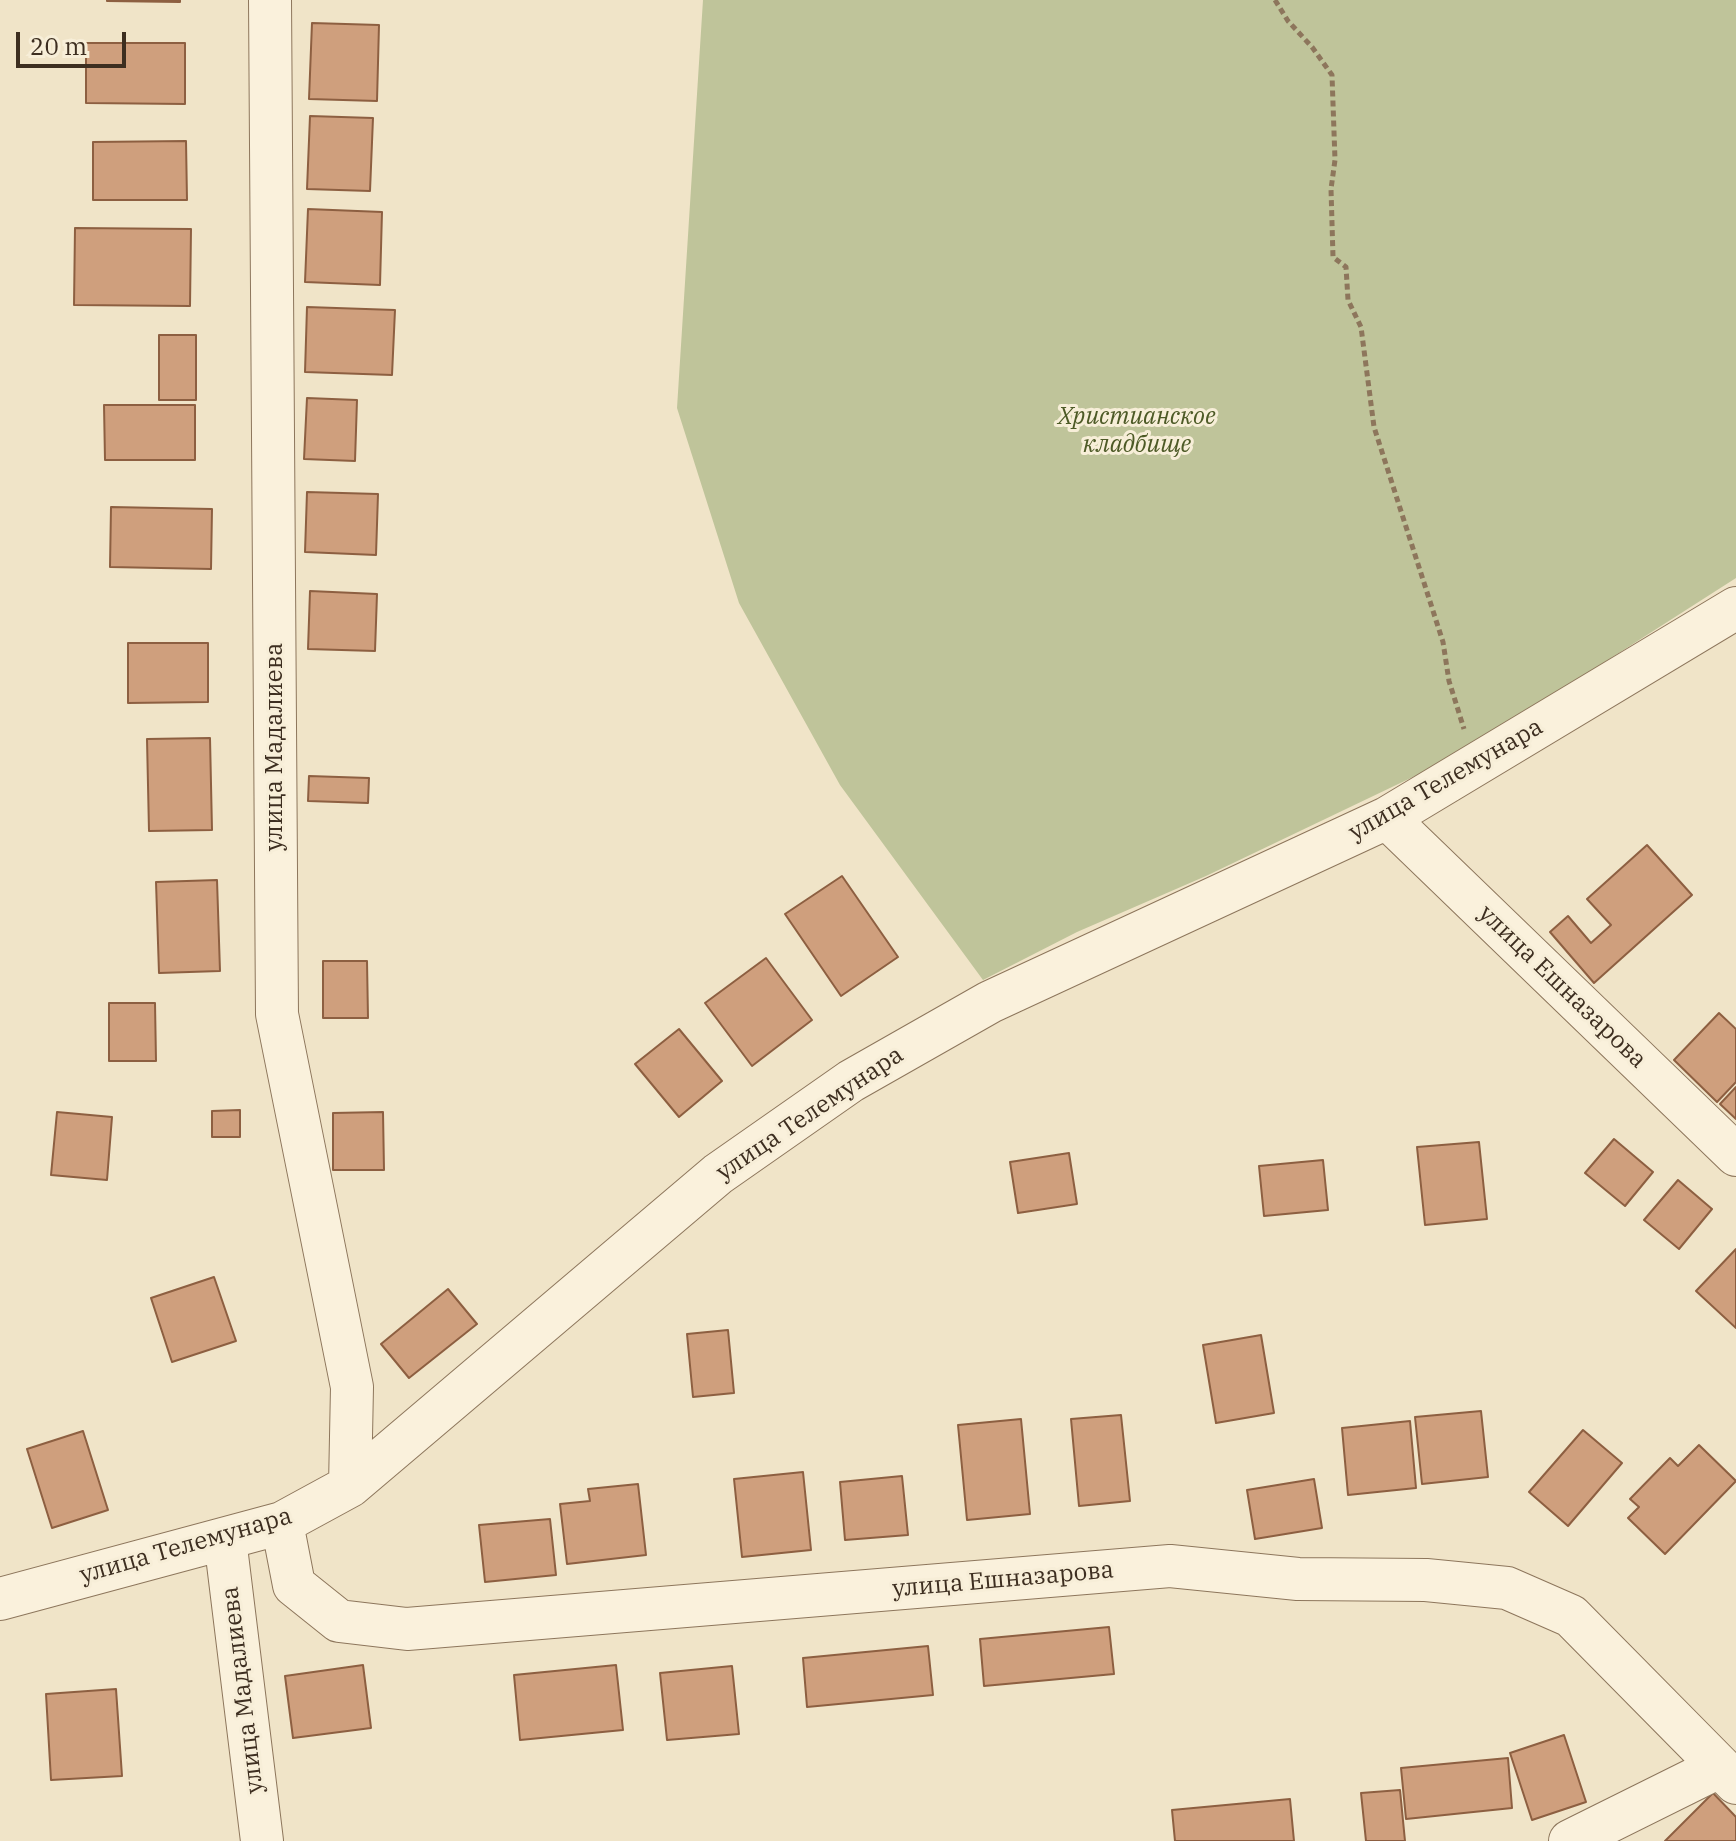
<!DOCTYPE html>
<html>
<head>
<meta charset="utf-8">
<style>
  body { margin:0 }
  #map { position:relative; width:1736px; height:1841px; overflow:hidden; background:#f0e4c8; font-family:"IBM Plex Serif",serif }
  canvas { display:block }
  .scale { position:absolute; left:16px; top:32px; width:110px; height:36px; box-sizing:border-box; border:4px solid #3d2e20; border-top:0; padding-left:10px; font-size:24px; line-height:28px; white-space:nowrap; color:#3d2e20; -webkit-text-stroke:6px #f7eed8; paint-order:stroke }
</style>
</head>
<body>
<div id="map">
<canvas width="1736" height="1841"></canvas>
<div class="scale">20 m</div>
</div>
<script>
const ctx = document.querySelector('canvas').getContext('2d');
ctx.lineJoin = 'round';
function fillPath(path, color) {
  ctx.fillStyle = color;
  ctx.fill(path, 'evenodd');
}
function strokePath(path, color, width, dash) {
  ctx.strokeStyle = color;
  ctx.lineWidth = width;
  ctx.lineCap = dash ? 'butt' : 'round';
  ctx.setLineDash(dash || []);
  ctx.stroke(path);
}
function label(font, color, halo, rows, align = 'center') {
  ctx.font = font + ' "IBM Plex Serif",serif';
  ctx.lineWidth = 6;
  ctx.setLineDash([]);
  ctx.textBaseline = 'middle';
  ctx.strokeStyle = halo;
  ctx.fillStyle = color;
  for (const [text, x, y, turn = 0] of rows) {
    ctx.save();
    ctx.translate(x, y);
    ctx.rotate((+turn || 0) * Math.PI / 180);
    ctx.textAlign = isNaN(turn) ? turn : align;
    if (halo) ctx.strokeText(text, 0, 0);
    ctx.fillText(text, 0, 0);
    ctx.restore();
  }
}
fillPath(new Path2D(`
  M703,0H1736V578L1461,754L1206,876L1077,932L983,980L840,785L739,603L677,408Z`), '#bfc49a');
const building = new Path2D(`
  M107,0H180V2L107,1Z
  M312,23L379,25L377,101L309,99Z
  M86,43H185V104L86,103Z
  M310,116L373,118L370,191L307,189Z
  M186,141L187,200H93V142Z
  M308,209L382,212L380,285L305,282Z
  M75,228L191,229L190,306L74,305Z
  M307,307L395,310L392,375L305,372Z
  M159,335H196V400H159Z
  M307,398L357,400L355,461L304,459Z
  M104,405H195V460H105Z
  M307,492L378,494L376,555L305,552Z
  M111,507L212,509L211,569L110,567Z
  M310,591L377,594L375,651L308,649Z
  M128,643H208V702L128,703Z
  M210,738L212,830L149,831L147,739Z
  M309,776L369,778L368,803L308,801Z
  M1647,845L1692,895L1594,983L1550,932L1568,916L1591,943L1611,925L1587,899Z
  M842,876L898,957L841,996L785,914Z
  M217,880L220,971L159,973L156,882Z
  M766,958L812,1020L752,1066L705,1003Z
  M323,961H367L368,1018H323Z
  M109,1003H155L156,1061H109Z
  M1719,1013L1736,1029V1082L1717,1102L1674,1060Z
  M679,1029L722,1081L679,1117L635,1064Z
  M1736,1087V1119L1720,1104Z
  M240,1110V1137H212V1111Z
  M57,1112L112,1117L107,1180L51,1175Z
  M383,1112L384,1170H333V1113Z
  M1614,1139L1653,1172L1625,1206L1585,1173Z
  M1479,1142L1487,1219L1425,1225L1417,1147Z
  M1069,1153L1077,1204L1018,1213L1010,1162Z
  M1323,1160L1328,1210L1264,1216L1259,1166Z
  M1678,1180L1712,1209L1679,1249L1644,1220Z
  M1736,1249V1328L1696,1291Z
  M214,1277L236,1341L172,1362L151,1298Z
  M448,1289L477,1324L409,1378L381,1344Z
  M728,1330L734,1393L693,1397L687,1334Z
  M1261,1335L1274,1413L1216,1423L1203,1345Z
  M1481,1411L1488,1477L1422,1484L1415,1417Z
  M1121,1415L1130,1501L1079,1506L1071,1419Z
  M1021,1419L1030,1514L967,1520L958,1425Z
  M1410,1421L1416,1488L1348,1495L1342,1428Z
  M1583,1430L1622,1463L1568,1526L1529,1492Z
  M83,1431L108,1510L52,1528L27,1449Z
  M1699,1445L1736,1481L1665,1554L1628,1518L1639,1507L1630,1499L1670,1458L1678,1466Z
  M803,1472L811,1550L742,1557L734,1479Z
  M902,1476L908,1535L845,1540L840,1482Z
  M1314,1479L1322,1528L1255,1539L1247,1490Z
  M638,1484L646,1555L567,1564L560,1504L590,1501L588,1489Z
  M550,1519L556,1575L485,1582L479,1525Z
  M1109,1627L1114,1674L984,1686L980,1639Z
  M928,1646L933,1695L807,1707L803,1658Z
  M363,1665L371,1728L293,1738L285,1676Z
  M616,1665L623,1730L520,1740L514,1675Z
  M732,1666L739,1734L667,1740L660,1673Z
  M116,1689L122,1776L51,1780L46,1694Z
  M1564,1735L1586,1802L1532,1820L1510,1753Z
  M1508,1758L1512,1808L1406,1819L1401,1768Z
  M1400,1790L1405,1841H1366L1361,1793Z
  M1713,1793L1736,1817V1841H1665Z
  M1290,1799L1294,1841H1175L1172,1810Z`);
fillPath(building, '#cf9f7d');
strokePath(building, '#8d5f41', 2);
const minor = new Path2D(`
  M270,0L277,1014L352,1387L350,1486
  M1387,818L1736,1155
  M282,1523L294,1585L339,1621L407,1629L1170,1566L1298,1579L1426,1580L1507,1588L1571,1616L1736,1783
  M225,1539L262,1841
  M0,1599L282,1523L350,1486L718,1174L851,1081L990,1002L1387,818L1736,608
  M1570,1841L1719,1767`);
strokePath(minor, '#8d765c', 44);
strokePath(new Path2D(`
  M1275,0L1288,21L1312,47L1332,75L1335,160L1331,189L1333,257L1346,267L1348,300L1361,327L1374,427L1443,642L1449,681L1464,729`), '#8d765c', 5, [6, 4]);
strokePath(minor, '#faf1dc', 42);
label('italic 24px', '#4d5a26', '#f7eed8', [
  ["Христианское",1137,417],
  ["кладбище",1137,445]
]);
label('24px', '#3d2e20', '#f7eed8', [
  ["улица Мадалиева",275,747,-90],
  ["улица Телемунара",1446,780,-30],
  ["улица Ешназарова",1562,987,44],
  ["улица Телемунара",810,1114,-34],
  ["улица Телемунара",186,1546,-16],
  ["улица Ешназарова",1003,1580,-5],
  ["улица Мадалиева",243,1690,-97]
]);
</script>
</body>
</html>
